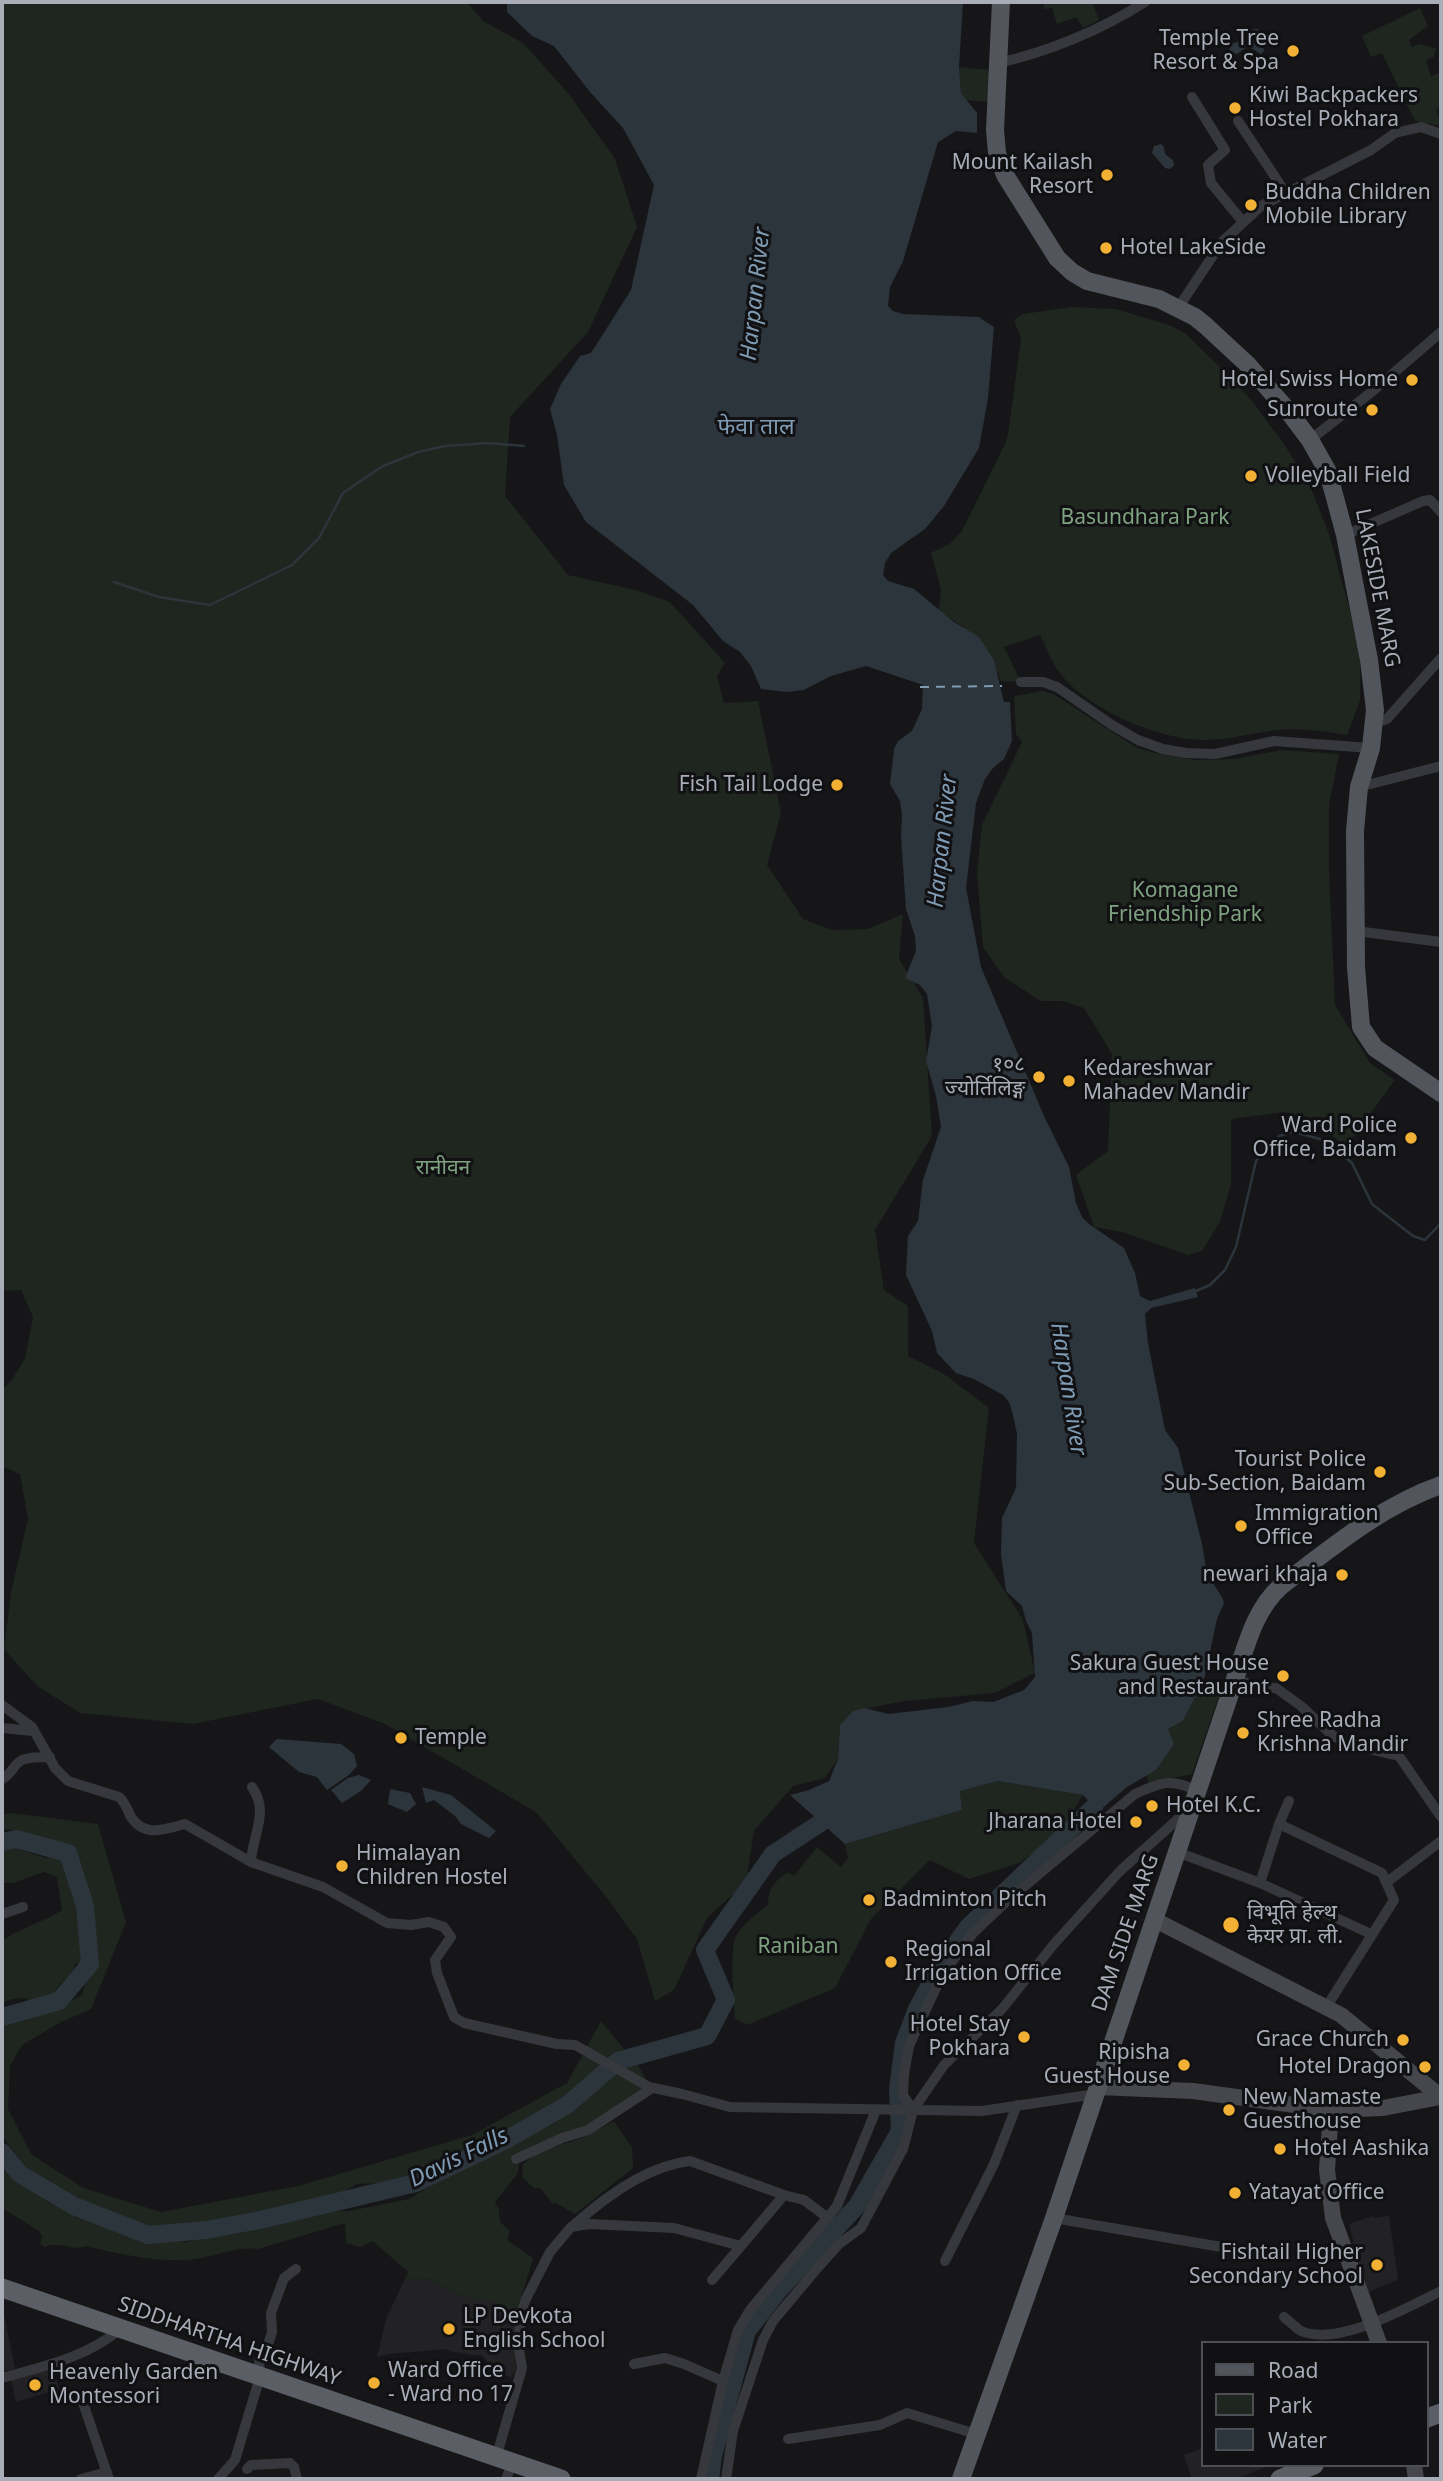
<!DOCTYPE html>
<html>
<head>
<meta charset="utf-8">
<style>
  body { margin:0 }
  #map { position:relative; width:1443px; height:2481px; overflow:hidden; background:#161618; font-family:"Noto Sans",sans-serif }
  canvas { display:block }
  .frame { position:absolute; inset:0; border:4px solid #a8adb8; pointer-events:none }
  .legend { position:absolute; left:1201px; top:2341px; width:228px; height:126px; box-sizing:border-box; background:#111113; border:2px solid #4d4f55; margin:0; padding:9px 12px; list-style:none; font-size:21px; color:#a8adb8 }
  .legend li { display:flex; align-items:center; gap:14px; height:35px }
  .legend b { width:35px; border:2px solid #4d4f55 }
</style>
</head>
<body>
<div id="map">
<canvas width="1443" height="2481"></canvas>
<div class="frame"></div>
<ul class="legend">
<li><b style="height:9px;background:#53555c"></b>Road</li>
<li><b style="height:19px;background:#1e261f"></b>Park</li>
<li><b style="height:19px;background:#2c353c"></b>Water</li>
</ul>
</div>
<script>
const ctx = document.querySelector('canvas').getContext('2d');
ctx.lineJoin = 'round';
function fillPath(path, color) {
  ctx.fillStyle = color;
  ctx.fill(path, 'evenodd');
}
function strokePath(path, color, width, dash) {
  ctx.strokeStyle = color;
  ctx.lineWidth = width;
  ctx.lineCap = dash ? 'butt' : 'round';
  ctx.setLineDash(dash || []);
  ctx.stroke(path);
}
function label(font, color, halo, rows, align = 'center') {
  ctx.font = font + ' "Noto Sans","Noto Sans Devanagari",sans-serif';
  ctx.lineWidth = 6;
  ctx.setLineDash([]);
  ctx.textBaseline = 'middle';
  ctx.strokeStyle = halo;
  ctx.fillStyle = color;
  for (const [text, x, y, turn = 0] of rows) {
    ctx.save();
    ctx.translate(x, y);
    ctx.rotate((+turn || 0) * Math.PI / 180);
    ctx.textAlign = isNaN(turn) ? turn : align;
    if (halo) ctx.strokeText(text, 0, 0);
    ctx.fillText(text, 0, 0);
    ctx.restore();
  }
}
fillPath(new Path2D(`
  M1373,2216L1374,2218L1389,2216L1398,2280L1366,2293L1349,2224Z
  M417,2278L432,2280L462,2296L492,2302L517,2312L514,2346L516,2370L511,2377L494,2371L482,2355H471L448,2351L447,2349L389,2354L377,2357L386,2319L404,2281Z
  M2,2318H5L15,2369L2,2372Z
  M53,2368L59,2389L16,2402L11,2380Z
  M1203,2448V2465H1271L1235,2479H1192L1184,2455Z`), '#222225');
fillPath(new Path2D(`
  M2,2H467L483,21L523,43L568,93L615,159L637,227L588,332L510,417L505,496L568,575L636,590L670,602L725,663L717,676L724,703L758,701L781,813L767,865L803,919L832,930L868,929L903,914L899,959L923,998L932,1136L875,1230L884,1290L908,1306V1356L944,1374L989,1408L974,1543L1023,1620L1035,1673L995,1693L905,1701L853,1711L840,1725L838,1759L825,1778L793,1786L754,1831L746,1882L707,1918L674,1990L655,2001L637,1939L607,1898L536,1812L385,1724L318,1699L193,1724L80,1713L37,1686L4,1649L11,1592L28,1519L20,1474L2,1466V1390L11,1381L25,1359L33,1317L21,1290L2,1291Z
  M1043,2H1092L1099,20L1083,28L1076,17L1057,24L1052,8L1044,9Z
  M1420,8L1428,26L1409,40L1412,47L1419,44L1436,48L1434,57L1426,60L1431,76L1441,72V107L1436,110L1441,126L1415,121L1382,53L1371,57L1362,36Z
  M959,67L990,70L991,102L965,100L961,93Z
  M1072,307L1116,309L1172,326L1186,334L1224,371L1251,400L1284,444L1310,486L1329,534L1360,648V700L1347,735C1323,731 1300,728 1277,730C1254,733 1231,739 1208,740C1163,742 1092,711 1063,677C1053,666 1047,649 1040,635L1004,647L1021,682L1001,681C986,635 975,637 939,610L941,589L931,553L951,543L962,531L1005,444L1008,434L1021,339L1014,320L1023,314Z
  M1043,691L1055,695L1137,748L1156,753L1195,760L1234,759L1282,750L1339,754L1329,805V871L1335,1005L1370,1063L1395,1080L1346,1147L1312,1118L1284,1112L1231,1119V1184L1220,1222L1202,1251L1188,1255L1122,1232L1094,1227L1076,1175L1108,1151L1112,1054L1084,1008L1062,1001H1041L1005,978L983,947L977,872L982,825L1022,742L1016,734L1014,696Z
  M1204,1680L1223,1684L1192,1774L1149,1783L1146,1775L1156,1770L1168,1729L1183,1721Z
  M998,1781L1083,1795L1058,1836L1019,1863L969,1879L930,1860L871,1919L835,1988L747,2025L735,2019C734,2001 729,1951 736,1936C743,1924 757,1913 768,1905C768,1888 774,1883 787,1872L794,1876L817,1847L841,1867L848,1858L845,1844L962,1810L960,1791Z
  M11,1813L98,1824L126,1922L91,2009L61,2022L22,2045L10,2066L8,2109L31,2154L83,2188L161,2212L298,2186L472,2135L567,2083L601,2021L624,2049L567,2102L499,2139L461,2151L411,2176L381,2183L357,2184L330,2199L310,2200L228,2219L214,2225L173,2231L125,2224L100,2214L25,2166L2,2136V2023L61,2006L82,1995L96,1940L94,1907L79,1869L74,1845L29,1837L9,1829L2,1830V1815Z
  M11,1847L46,1858L58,1855L65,1857L70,1870L68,1875L74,1884L76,1898L82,1904L87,1935L84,1952L88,1958L85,1962L75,1964L70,1977L68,1976L55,1990L58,1994L55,2000L49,1997L34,2002L24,1998L13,1999L2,2003V1941C18,1928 43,1923 62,1910L57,1877L44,1872L13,1883H2V1848Z
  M634,2058L649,2085L588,2127L520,2155L518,2173L495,2202L499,2210L500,2222L510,2231L507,2240L533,2258L517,2312L492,2302L462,2296L432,2280L417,2278L404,2281L408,2272L373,2241L360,2247L346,2243L345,2223L258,2249C235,2246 212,2258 188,2260C153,2262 120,2254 86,2246C72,2252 59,2240 45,2247L40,2244L42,2236L39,2231L2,2208V2159C7,2182 50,2188 67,2203C71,2207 73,2213 76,2218L94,2216L152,2241L167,2239L187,2242L216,2235L226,2228L264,2226L323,2210L349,2211L409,2199L469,2162L559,2113L619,2063Z
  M614,2121L632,2148L633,2168L575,2214L556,2203L553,2204L540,2188H534L522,2177L523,2164C540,2149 558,2146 579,2139C591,2134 602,2127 614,2121Z`), '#1e261f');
fillPath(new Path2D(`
  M507,2H963L959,67L961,93L977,113V133L956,131L938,142L903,261L890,287L888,306L893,311L903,314L979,317L994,327L988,398L979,448L944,506L925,529L891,553L885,563L883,575L888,581L914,589L954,622L979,637L994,660L1004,702H1010L1012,741L1004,759L993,768L985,779L976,803L966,888L981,967L1044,1116L1069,1167L1076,1203L1082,1217L1089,1224L1124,1248L1135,1273L1140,1296L1150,1301L1195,1288L1198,1297L1151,1308L1145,1314L1148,1343L1165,1430L1178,1448L1202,1544L1207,1574L1222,1597L1224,1603L1217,1619L1204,1680L1183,1721L1168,1729L1174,1744L1156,1770L1127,1787L1098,1812L1083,1795L998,1781L960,1791L962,1810L845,1844L790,1795L809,1790L829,1781L838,1759L840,1725L853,1711L865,1708L888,1714L948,1707L973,1701L993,1702L1024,1690L1035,1677L1032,1633L1026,1621L1022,1606L1006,1591L1001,1554L1002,1518L1016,1488L1017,1434L1013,1415L1009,1402L1003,1395L974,1379L956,1373L937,1353L932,1331L906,1275L908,1236L918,1221L923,1180L941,1127L936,1096L926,1061L932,1026L927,994L920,985L905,978L916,951L915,936L906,909L901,837L902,816L900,801L890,784L894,749L898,741L912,731L922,709L923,685L866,666L831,676L804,690L787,692L761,689L751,666L740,652L723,641L693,605L586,522L564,485L557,435L550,409L561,384L580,356L591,353L631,290L654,185L623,128L590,92L554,46L532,36L507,12Z
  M1253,29H1258L1263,33L1262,44L1264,51L1261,54L1248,46L1237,54L1231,53L1229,50L1231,44L1246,39Z
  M1161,144L1164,147L1165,154L1173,160L1174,165L1170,169L1165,168L1152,153L1154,146Z
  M277,1739L341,1744L354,1754L357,1766L349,1775L327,1790L317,1777L299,1772L269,1747Z
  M359,1775L371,1780L361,1791L342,1803L331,1790L348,1778Z
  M422,1787L451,1795L496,1831L489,1838L461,1824L455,1816L434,1800L426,1803Z
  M390,1789L410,1793L416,1804L407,1812L388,1804Z`), '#2c353c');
strokePath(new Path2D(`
  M114,582L159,597L210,605L292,565L319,538L343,493L381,467L418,452L445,446L488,443L524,446
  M1196,1291L1210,1285L1225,1270L1236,1247L1256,1161L1279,1136L1293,1132L1324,1140L1352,1163L1372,1204L1413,1236L1425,1240L1441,1223`), '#2c353c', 2.5);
strokePath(new Path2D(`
  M2,1842L16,1839L68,1853L85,1906L90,1964L59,2001L2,2017
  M2,2152L20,2174L74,2206L148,2235L206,2230L260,2220L416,2183L504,2141L567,2105L618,2061L707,2036L726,2000L705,1950L773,1854L840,1810
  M710,2479L713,2456L747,2331L779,2290L857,2206L900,2131L898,2089L904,2043L917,2009L939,1968L968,1927L1094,1807`), '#2c353c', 18);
strokePath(new Path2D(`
  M920,687L1002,686`), '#7f9bb3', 2, [9, 7]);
strokePath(new Path2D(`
  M998,63C1048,52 1101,30 1145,2
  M1192,97L1225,150L1208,165L1211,183L1243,222
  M1238,121L1285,192
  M1178,308L1222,242L1261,206L1371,150L1395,133L1421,127L1441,134
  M1310,440L1374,390L1441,332
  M1345,535L1423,501L1430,500L1441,512
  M1021,682H1043L1057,687L1112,725L1138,740L1163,749L1186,753L1215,754L1274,741L1371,748
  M1375,723L1387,719L1441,658
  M1359,787L1441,766
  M1356,931L1441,942
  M1235,1679L1261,1688H1276L1301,1706L1332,1735L1347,1744L1399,1756L1441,1817
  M2,1705L32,1727L55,1768L68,1781L119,1797C126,1803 127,1810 131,1817C145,1838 165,1829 185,1824L251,1862L323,1887L387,1923L411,1925L429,1922L444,1927L451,1937L435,1960L437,1973L454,2017L464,2023L557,2044L575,2045L649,2087L682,2094L730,2107L982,2111L1096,2094
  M2,1728L33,1731
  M2,1779C11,1775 12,1767 19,1762C26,1756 41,1758 50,1757
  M1279,1824L1382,1873L1394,1900L1327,2006
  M1177,1852L1260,1883L1371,1934
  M251,1862C252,1836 270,1812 252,1787
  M1387,1882L1441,1841
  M1260,1883L1279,1824L1289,1801
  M2,1914L23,1907
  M913,2110L903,2095L904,2074L909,2046L942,1975L973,1933L1008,1900L1135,1794C1162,1782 1171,1778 1198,1791
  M516,2159L562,2138L588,2130L652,2088
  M1054,2218L1227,2248
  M574,2225C605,2197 646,2166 690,2161L784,2195
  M945,2261L994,2164L1017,2105
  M712,2280L741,2246
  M1284,2317C1289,2321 1296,2328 1301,2331C1338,2347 1408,2307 1441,2291
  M634,2364L665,2358L684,2364L723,2381
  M2,2378C42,2367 88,2357 120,2329
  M82,2400L109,2479
  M788,2439L880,2425L907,2413L976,2434
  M496,2458L522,2368L519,2349L520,2317L526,2299L550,2252L571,2227L589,2224L674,2228L741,2246L784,2195L804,2200L828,2218
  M247,2469L251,2465L290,2463L294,2467L297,2479
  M81,2479L107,2472
  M218,2479L235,2460L260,2377L259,2360L266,2352L272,2332L271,2313L284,2278L296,2269
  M506,2479L512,2464
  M701,2479L723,2381L738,2330L750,2310L837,2206L876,2110
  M726,2479L733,2431L763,2340L773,2321L814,2272L839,2244L861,2228L903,2149L913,2110L944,2065L1002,2009L1054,1944L1120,1871L1187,1811`), '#37383d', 10);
strokePath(new Path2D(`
  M1155,1920L1341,2015L1441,2097
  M1098,2087L1193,2091L1331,2110L1383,2108L1440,2097
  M1331,2110L1327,2170L1333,2218L1379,2343
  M1414,2465L1416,2479`), '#45474d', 16);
strokePath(new Path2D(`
  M1001,2L995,130L997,153L1005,175L1057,258L1072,272L1087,281L1159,299L1195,317L1206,326L1247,364L1289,412L1310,440L1328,472L1345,535L1369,660L1375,710L1371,748L1359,787L1355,831L1356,967L1361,1027L1375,1048L1441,1093
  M961,2479L1054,2218L1235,1679C1246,1647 1254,1610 1281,1586C1331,1548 1381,1506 1441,1485`), '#53555c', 18);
strokePath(new Path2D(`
  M2,2288L561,2479
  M1427,2418L1441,2413
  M1280,2479L1314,2465`), '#5b5e65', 19);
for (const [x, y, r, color] of [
  [1293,51,7,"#f2b134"],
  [1235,108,7,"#f2b134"],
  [1107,175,7,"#f2b134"],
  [1251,205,7,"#f2b134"],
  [1106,248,7,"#f2b134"],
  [1412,380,7,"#f2b134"],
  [1372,410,7,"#f2b134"],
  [1251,476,7,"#f2b134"],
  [837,785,7,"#f2b134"],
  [1039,1077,7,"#f2b134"],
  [1069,1081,7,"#f2b134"],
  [1411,1138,7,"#f2b134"],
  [1380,1472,7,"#f2b134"],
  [1241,1526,7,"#f2b134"],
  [1342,1575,7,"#f2b134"],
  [1283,1676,7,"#f2b134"],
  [1243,1733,7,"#f2b134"],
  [401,1738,7,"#f2b134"],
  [1152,1806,7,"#f2b134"],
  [1136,1822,7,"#f2b134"],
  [342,1866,7,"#f2b134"],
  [869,1900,7,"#f2b134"],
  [1231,1925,9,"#f2b134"],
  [891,1962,7,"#f2b134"],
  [1024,2037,7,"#f2b134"],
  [1403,2040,7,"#f2b134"],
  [1184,2065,7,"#f2b134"],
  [1425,2067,7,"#f2b134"],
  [1229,2110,7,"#f2b134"],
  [1280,2149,7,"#f2b134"],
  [1235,2193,7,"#f2b134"],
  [1377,2265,7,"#f2b134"],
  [449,2329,7,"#f2b134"],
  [374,2383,7,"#f2b134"],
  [35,2385,7,"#f2b134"]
]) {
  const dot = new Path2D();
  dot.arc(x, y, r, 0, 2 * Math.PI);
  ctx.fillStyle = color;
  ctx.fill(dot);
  strokePath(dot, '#111113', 2.5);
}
label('21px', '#a8adb8', '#111113', [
  ["Temple Tree",1279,39,"right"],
  ["Resort & Spa",1279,63,"right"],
  ["Kiwi Backpackers",1249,96],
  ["Hostel Pokhara",1249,120],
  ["Mount Kailash",1093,163,"right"],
  ["Resort",1093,187,"right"],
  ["Buddha Children",1265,193],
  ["Mobile Library",1265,217],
  ["Hotel LakeSide",1120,248],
  ["Hotel Swiss Home",1398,380,"right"],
  ["Sunroute",1358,410,"right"],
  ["Volleyball Field",1265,476],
  ["Fish Tail Lodge",823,785,"right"],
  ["१०८",1025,1065,"right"],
  ["ज्योर्तिलिङ्ग",1025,1089,"right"],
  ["Kedareshwar",1083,1069],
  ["Mahadev Mandir",1083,1093],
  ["Ward Police",1397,1126,"right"],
  ["Office, Baidam",1397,1150,"right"],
  ["Tourist Police",1366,1460,"right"],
  ["Sub-Section, Baidam",1366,1484,"right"],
  ["Immigration",1255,1514],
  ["Office",1255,1538],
  ["newari khaja",1328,1575,"right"],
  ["Sakura Guest House",1269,1664,"right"],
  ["and Restaurant",1269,1688,"right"],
  ["Shree Radha",1257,1721],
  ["Krishna Mandir",1257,1745],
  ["Temple",415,1738],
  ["Hotel K.C.",1166,1806],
  ["Jharana Hotel",1122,1822,"right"],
  ["Himalayan",356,1854],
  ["Children Hostel",356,1878],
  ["Badminton Pitch",883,1900],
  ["विभूति हेल्थ",1247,1913],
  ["केयर प्रा. ली.",1247,1937],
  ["Regional",905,1950],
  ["Irrigation Office",905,1974],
  ["Hotel Stay",1010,2025,"right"],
  ["Pokhara",1010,2049,"right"],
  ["Grace Church",1389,2040,"right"],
  ["Ripisha",1170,2053,"right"],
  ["Guest House",1170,2077,"right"],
  ["Hotel Dragon",1411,2067,"right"],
  ["New Namaste",1243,2098],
  ["Guesthouse",1243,2122],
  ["Hotel Aashika",1294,2149],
  ["Yatayat Office",1249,2193],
  ["Fishtail Higher",1363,2253,"right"],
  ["Secondary School",1363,2277,"right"],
  ["LP Devkota",463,2317],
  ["English School",463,2341],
  ["Ward Office",388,2371],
  ["- Ward no 17",388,2395],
  ["Heavenly Garden",49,2373],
  ["Montessori",49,2397]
], 'left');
label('21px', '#7fa381', '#111113', [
  ["Basundhara Park",1145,518],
  ["Komagane",1185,891],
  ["Friendship Park",1185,915],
  ["रानीवन",443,1168],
  ["Raniban",798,1947]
]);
label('21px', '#a8adb8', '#111113', [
  ["LAKESIDE MARG",1377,588,79],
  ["DAM SIDE MARG",1126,1933,-71],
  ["SIDDHARTHA HIGHWAY",229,2342,19]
]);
label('italic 23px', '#7f9bb3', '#111113', [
  ["Harpan River",756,294,-84],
  ["फेवा ताल",756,427],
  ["Harpan River",943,841,-84],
  ["Harpan River",1068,1389,81],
  ["Davis Falls",459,2158,-26]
]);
</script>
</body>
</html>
